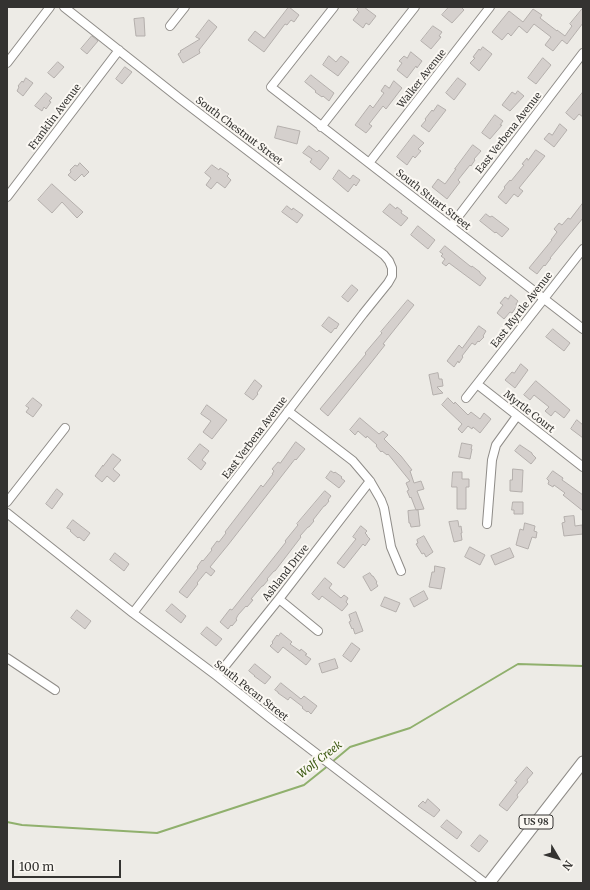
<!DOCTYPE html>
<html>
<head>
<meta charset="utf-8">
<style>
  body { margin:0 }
  #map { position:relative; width:590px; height:890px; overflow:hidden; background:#edebe6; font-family:Merriweather,serif }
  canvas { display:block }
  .frame { position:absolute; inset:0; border:8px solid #343331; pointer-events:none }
  .north { position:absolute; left:538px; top:838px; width:40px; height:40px; -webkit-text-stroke:3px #fbf8f3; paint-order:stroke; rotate:128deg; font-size:11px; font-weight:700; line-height:16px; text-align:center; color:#343331 }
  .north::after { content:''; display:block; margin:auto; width:14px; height:18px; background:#343331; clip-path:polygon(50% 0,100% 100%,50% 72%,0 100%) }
  .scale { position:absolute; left:12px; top:860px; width:109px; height:18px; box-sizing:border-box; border:2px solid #343331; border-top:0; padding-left:5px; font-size:12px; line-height:14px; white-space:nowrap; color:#343331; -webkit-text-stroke:3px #fbf8f3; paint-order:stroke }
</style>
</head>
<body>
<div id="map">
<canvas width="590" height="890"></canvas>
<div class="frame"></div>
<div class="north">N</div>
<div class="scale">100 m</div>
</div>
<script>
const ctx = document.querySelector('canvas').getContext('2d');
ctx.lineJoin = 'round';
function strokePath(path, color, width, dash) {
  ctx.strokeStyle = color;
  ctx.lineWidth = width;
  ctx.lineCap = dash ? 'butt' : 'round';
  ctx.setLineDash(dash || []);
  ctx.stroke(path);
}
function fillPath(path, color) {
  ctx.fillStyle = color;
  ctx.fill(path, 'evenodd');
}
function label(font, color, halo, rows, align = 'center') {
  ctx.font = font + ' Merriweather,serif';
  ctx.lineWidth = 4;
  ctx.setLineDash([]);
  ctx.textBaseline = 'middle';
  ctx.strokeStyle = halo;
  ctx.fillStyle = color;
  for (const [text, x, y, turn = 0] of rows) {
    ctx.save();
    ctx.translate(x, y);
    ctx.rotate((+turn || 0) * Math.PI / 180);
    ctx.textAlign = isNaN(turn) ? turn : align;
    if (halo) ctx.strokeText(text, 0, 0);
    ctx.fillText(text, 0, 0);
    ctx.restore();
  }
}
strokePath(new Path2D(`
  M332,762L350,747L410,728L518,664L583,666
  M7,822L22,825L157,833L304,785L329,765`), '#90b06d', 2);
const building = new Path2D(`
  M289,7L299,15L294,22L291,20L287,25L285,24L264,52L248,40L255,31L264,38Z
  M359,7H364L376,16L369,25L366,23L363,28L353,20L359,12L357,10Z
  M449,7H461L464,10L452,23L442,15Z
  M583,8V23L567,44L562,40L553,51L545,45L551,37L534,24L527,33L519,26L511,36L508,33L502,40L492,32L509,11L523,22L533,9L542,15L540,18L557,31V30L565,36L572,26L570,24Z
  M144,18L145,36H136L134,19Z
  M209,20L217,27L199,50L200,53L183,63L178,54L181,52L180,51L200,39L196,37Z
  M433,26L442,32L439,36L441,37L431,49L421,41Z
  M92,36L98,41L87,54L81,49Z
  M483,47L492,54L479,71L470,63L475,58L473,57L479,49L480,50Z
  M411,52L422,61L417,68L416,66L407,78L397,70L402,63L399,61L404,56L407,58Z
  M329,56L336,62L341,56L349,62L338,76L323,65Z
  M543,58L551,65L536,84L528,78Z
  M58,62L64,67L54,78L48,73Z
  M125,67L132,72L122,84L116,79Z
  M311,75L334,93L329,101L323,96L322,97L315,92L316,91L305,82Z
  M26,78L33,83L23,96L17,91L19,87L18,86L22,81L23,82Z
  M458,78L466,84L454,100L446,93Z
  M394,81L402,88L386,109L383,106L369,124L372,126L366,133L355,125L370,105L373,108L384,93L381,91L385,85L389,88Z
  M518,91L524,96L510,111L502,105L512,92L515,94Z
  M583,92V117L579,114L574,120L566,113Z
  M46,93L52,98L49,101L51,102L46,109L44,107L42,111L35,106Z
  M438,105L446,110L429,132L421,126L426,120L425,119L432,110L433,111Z
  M495,115L503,121L500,125H502L490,139L482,133Z
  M560,124L567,130L554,147L544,139L549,133L552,135Z
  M278,126L300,131L297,144L275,138Z
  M414,135L424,143L418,149L421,151L415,158L413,156L407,165L397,157Z
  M473,145L481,151L474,159L475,160L471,166L470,165L458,180L460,182L447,199L432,187L438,179L445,184L456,169H455Z
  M309,146L317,152L319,150L329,158L320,170L310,162L312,159L303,153Z
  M536,150L545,156L519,188L523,191L518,197L514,194L506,204L498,197L505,188L504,187L510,180L511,181L524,165L522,164L527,158L528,160Z
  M80,163L89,172L84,177L82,174L75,181L68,175L71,172L70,170L75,165L77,166Z
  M212,165L219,170L220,168L229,174L227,176L231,180L225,188L217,182L211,189L206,185L211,178L205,173Z
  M339,170L350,179L353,175L360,180L356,186L354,184L348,192L333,179Z
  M52,184L83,212L77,218L62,202L52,213L38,200Z
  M583,203V218L550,258H551L545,266L544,265L537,274L529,268L552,240H551L557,232L554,229L559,223L562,225L568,218L570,219Z
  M390,204L396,209L397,207L402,211L401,213L408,218L401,226L383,212Z
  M287,206L292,210L293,208L303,215L297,223L282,212Z
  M486,214L490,217L492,216L509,229L502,237L496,232L495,233L480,221Z
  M418,226L435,240L428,249L411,235Z
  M445,246L470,266L472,267V266L480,272V273L486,278L480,286L449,263L446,266L442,263L445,259L441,256L443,254L440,252Z
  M352,285L358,290L348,302L342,297Z
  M511,295L518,301L516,304L517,306L512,313L510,312L504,319L497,313L503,305L500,303L505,297L508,299Z
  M408,300L414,305L383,344L385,345L370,364L328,416L320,409L366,354L365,353L382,333L381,332Z
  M329,317L339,324L336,329L335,328L331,333L322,326Z
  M479,326L486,331L483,336L484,337L479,342L478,341L475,345L472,343L462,356L463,357L459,363L458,361L454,367L447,361L459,345L462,348Z
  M553,329L570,343L564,351L546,337Z
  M521,364L528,370L515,388L505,380L512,372L514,373Z
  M438,373L439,379H442L443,386L437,387L443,393L433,395L429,375Z
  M255,380L262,386L257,393L258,394L253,400L245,394Z
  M536,381L570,410L564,418L555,411L551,416L545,411L549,407L534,395L530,400L524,395Z
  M33,398L42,405L33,417L26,412L29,408L26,406Z
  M448,398L454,404L455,402L468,415L471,412L480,419L484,413L491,419L480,433L473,427L472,429L468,426L462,433L458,429L462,424L442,405Z
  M207,405L227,420L212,439L203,432L211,421L201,414Z
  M360,418L379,434L383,431L388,435L384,439L401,456L412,470L410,471L414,483L421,481L424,489L417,491L424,509L416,510L411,497L410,498L407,491L409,490L406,483L410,481L388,454L387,455L382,451L381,452L376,446L377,445L367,436L366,438L358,431L355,435L350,430Z
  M577,420L583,425V438L571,429Z
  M296,442L305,449L296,460L295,459L228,545L210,567L215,571L211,576L206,572L197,583L198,584L187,598L179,592L198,568L197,567L202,560L203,561L212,550L211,549L217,541L219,542L226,533L225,532L255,493L261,485L263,487L273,474H272L274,471L272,469L278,462L280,463Z
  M462,443L472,445L471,449H472L470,459L459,457Z
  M200,444L209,451L202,460L206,463L201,470L188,459Z
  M520,445L532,453V454L536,458L531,464L515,451Z
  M113,454L121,460L113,469L120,475L114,482L107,476L102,482L95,476L103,465V466Z
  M513,469L523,470L522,492L510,491V480H512Z
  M331,471L334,473L335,472L342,477L341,478L345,481L339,488L326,478Z
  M553,471L563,478L562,480L565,482L583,495V511L563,495L565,493L554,485L553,487L548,484L549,481L547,479Z
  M453,472H462V479H469V487H466V509H457V487H452Z
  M57,489L63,494L52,509L46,504Z
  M325,491L331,496L328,500L329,501L325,506H324L313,520L314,521L309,527H308L300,536L301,537L275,571H274L267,579L268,580L263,586H262L251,599L253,600L247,607L246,606L238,615L236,619L237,620L232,626L231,625L228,629L220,622L230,609L232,610L263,571L286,542L285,541L298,525L297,524Z
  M513,502H523V514H514V510H512Z
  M418,510L420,526L411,527L410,523H409L408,511Z
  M574,516L575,526L582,525L583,534L564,536L562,523L565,522L564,517Z
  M73,520L90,533L84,541L79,537L78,538L70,531L71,530L67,528Z
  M458,521L459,527L461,526L462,533H461L462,540L454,542L449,522Z
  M525,523L535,526L534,531L537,532L536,538L532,537L528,549L516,545L520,529L523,530Z
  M361,526L367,531L365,533L367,535V536L370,539L365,546L363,544L344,568L337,563L356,539L353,537Z
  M424,536L433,552L426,557L424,553L422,554L416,544L418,543L417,540Z
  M470,547L485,555L480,565L465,557Z
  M510,548L514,557L495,565L491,556Z
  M115,553L129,564L124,571L110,560Z
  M435,566L445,568L441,589L429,587L432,572H434Z
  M370,573L372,576H373L377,582L376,583L378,586L371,591L363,577Z
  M325,578L332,584L329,588L341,598L344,595L348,598L346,602L348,604L342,611L322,596L319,600L312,594Z
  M424,591L428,599L414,607L410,599Z
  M385,597L400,603L396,612L381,606Z
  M172,604L186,616L181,623L166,611Z
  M77,610L91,621L85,629L71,618Z
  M356,612L363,631L355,634L353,628L352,629L349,622L351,621L349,615Z
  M207,627L222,639L216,646L201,634Z
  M281,633L292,642L290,644L300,651L301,649L307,654L305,655L311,659L306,665L283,647L278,653L270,646L273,643L272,642L277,635L278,636Z
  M352,643L360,649L351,662L343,656Z
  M335,659L338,668L322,673L319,664Z
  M255,664L271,677L265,684L254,676H255L249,671Z
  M281,683L301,699L304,696L317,706L311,714L308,711L307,712L302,708L303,707L290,697L288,700L278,693V692L275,690Z
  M527,767L533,773L527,780L528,782L517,795L518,797L507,811L499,805L517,782L515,781Z
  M428,799L440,810L434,817L418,806L423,801L425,803Z
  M447,820L462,832L457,839L441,827Z
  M480,835L488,841L479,852L471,846Z`);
fillPath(building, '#d5d0cd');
strokePath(building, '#b4afac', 1);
const minor = new Path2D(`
  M64,7L179,98L384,255L389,261L392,268V276L388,283L363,314L133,613
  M334,7L271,87L583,329
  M170,26L185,7
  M7,63L50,7
  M321,127L415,7
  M369,163L490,7
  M7,197L119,50
  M451,226L583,53
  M477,384L583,467
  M466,398L583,249
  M288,411L353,461L370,481L381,500L384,508L391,547L401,571
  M7,502L65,428
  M7,513L133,613L217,676L270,718L485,883
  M487,524L492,460L496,445L517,416
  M279,599L318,631
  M7,658L55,690
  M217,676L279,599L370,481`);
const major = new Path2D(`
  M489,883L583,762`);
strokePath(minor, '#8f8c88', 10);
strokePath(major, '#8f8c88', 13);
strokePath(minor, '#fff', 8);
strokePath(major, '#fff', 11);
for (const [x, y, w] of [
  [536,822,34]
]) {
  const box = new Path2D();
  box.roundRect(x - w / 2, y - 7, w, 14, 3);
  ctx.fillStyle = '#fbf8f3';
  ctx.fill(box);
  strokePath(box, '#343331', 1);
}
label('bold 9px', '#343331', null, [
  ["US 98",536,822]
]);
label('10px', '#343331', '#fbf8f3', [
  ["Walker Avenue",422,79,-52],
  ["Franklin Avenue",55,117,-53],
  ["South Chestnut Street",239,131,37],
  ["East Verbena Avenue",509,133,-52],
  ["South Stuart Street",433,200,38],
  ["East Myrtle Avenue",522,310,-52],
  ["Myrtle Court",529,412,38],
  ["East Verbena Avenue",255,438,-53],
  ["Ashland Drive",286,573,-52],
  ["South Pecan Street",251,691,38]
]);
label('italic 11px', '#3d5a12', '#fbf8f3', [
  ["Wolf Creek",320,760,-38]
]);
</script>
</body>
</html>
